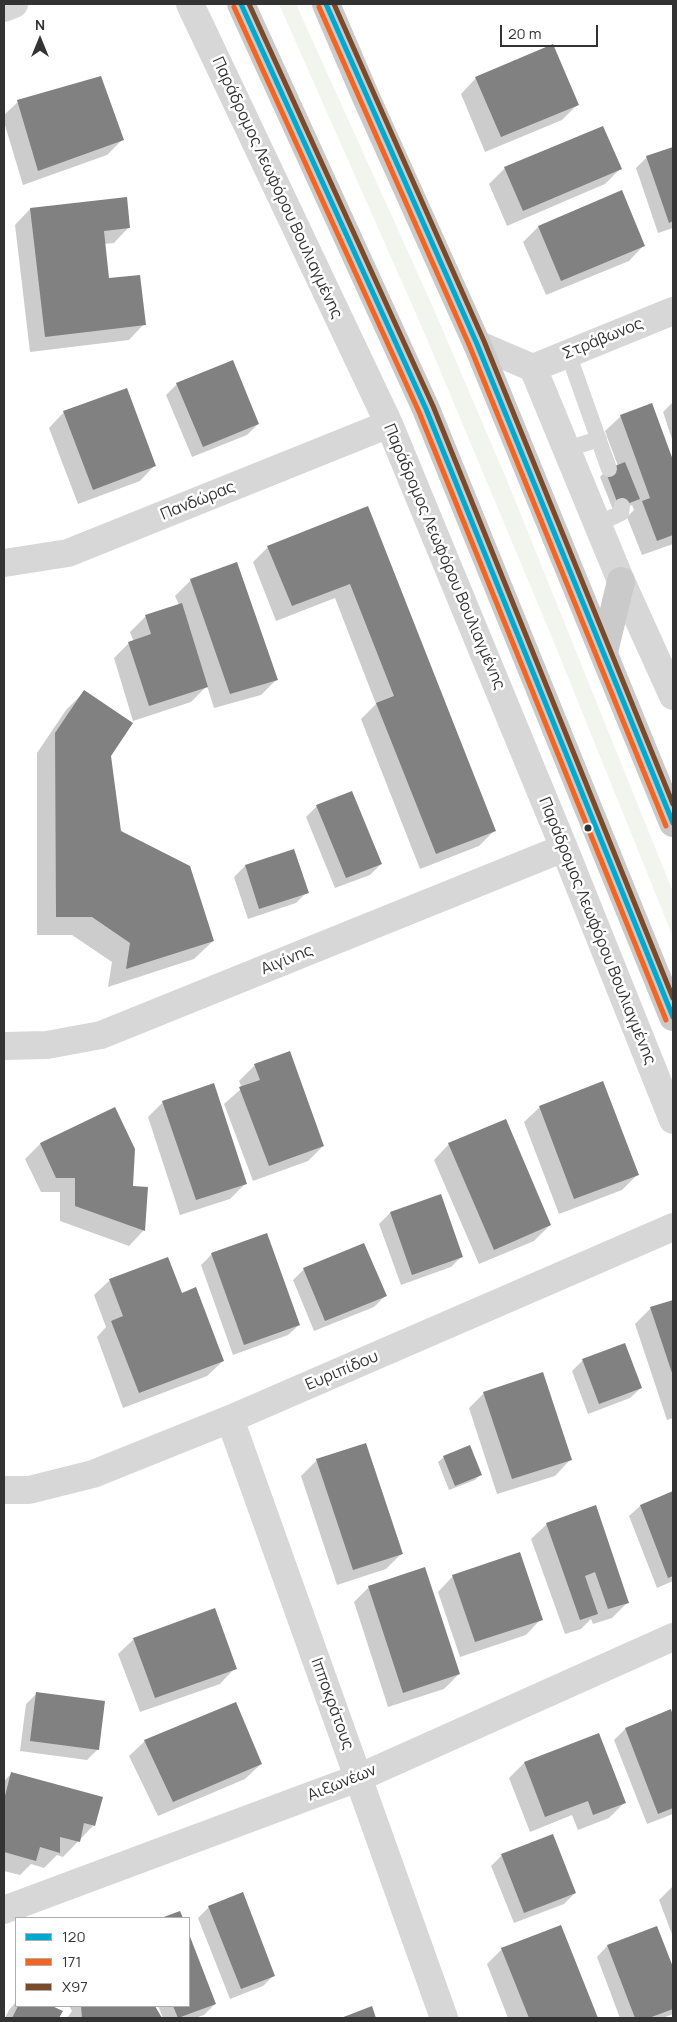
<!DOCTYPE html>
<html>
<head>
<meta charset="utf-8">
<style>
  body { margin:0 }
  #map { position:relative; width:677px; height:2022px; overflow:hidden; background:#fff; font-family:Manrope,sans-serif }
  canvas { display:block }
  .frame { position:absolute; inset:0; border:5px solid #333; pointer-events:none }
  .legend { position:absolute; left:15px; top:1917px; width:175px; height:90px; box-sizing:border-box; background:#fff; border:1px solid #adadad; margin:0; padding:6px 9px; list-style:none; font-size:15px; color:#333 }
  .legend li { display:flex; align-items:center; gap:10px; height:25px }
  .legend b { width:25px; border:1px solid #adadad }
  .north { position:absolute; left:15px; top:15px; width:50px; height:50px; -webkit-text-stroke:4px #fff; paint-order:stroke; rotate:0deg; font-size:14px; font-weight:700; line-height:20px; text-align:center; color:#333 }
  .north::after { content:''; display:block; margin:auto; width:18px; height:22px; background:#333; clip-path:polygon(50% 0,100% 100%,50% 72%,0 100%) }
  .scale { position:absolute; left:500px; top:25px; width:98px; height:22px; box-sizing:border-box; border:2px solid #333; border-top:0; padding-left:6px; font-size:15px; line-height:18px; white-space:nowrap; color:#333; -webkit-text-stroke:4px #fff; paint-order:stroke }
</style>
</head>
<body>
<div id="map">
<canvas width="677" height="2022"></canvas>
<div class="frame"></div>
<ul class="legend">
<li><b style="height:6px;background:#00a9ce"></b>120</li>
<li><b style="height:6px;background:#f26522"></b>171</li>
<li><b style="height:6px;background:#7a4b2a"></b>X97</li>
</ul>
<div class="north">N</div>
<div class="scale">20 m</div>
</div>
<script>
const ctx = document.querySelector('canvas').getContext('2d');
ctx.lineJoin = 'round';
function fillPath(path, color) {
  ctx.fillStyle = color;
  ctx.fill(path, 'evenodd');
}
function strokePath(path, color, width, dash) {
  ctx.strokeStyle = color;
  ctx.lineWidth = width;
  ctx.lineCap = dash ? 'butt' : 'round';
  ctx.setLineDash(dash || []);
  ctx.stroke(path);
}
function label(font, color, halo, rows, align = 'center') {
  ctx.font = font + ' Manrope,sans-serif';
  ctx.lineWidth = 5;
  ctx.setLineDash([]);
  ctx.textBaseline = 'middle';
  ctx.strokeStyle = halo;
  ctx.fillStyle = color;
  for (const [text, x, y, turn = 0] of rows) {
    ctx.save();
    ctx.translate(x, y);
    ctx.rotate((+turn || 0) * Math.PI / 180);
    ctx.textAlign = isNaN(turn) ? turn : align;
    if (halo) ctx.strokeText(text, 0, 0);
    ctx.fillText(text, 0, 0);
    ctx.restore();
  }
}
fillPath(new Path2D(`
  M279,4H296L432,305L509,485L673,892V937L553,640L424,332Z`), '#f1f5ed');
fillPath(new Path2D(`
  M476,78L578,104L562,120L485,152L461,94Z
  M18,102L122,140L107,155L23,185L4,122V115Z
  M673,148V228L658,233L636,168L647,157Z
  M505,168L620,169L605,184L507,226L489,184Z
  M30,209L129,227L114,243L104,244L108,280L144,324L129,340L30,352L15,225Z
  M538,227L644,245L629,261L546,295L523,242Z
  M177,384L258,424L247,435L192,457L166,395Z
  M673,402V442L663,412Z
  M652,405L673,464V544L642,555L627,517L634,510L632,505L614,512L600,477L605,471L618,466L605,431L621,416Z
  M64,412L155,465L140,481L78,504L49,428Z
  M367,508L495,830L479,846L420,869L361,719L376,704L335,598L276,621L253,562L268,547Z
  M191,580L276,680L261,695L214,708L207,686L191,702L133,721L114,658L129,643L134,642L130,632L146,616L179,605L175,596Z
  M85,691L109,756L120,832L213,941L194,959L108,987L112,962L72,935H37V753L66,710Z
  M317,806L381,864L370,875L335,888L306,817Z
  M293,851L307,892L296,903L248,919L234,877L245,866Z
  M255,1065L323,1146L308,1161L253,1181L224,1104L242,1088L239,1081Z
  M163,1102L246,1183L230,1199L180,1215L148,1117Z
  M540,1107L637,1175L622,1190L559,1214L524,1122Z
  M114,1109L131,1187L144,1230L129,1246L60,1221V1192H41L25,1159L40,1144Z
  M449,1144L550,1225L534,1241L479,1264L434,1160Z
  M440,1195L462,1256L451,1267L401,1285L379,1224L390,1213Z
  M212,1254L299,1325L288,1335L233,1355L201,1265Z
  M304,1269L385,1296L374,1307L314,1331L293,1280Z
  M110,1280L181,1294L223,1361L207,1376L123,1408L97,1337L106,1327L94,1295Z
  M673,1301V1418L667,1420L635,1324L651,1308Z
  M583,1360L641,1388L630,1398L588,1414L572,1371Z
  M484,1393L570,1460L555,1476L497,1494L469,1408Z
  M444,1457L480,1475L475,1480L449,1490L438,1462Z
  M317,1460L401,1554L386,1569L337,1585L301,1476Z
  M673,1493V1581L657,1588L629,1516L640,1506Z
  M547,1524L627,1603L612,1618L593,1624L591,1619L581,1629L565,1634L531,1539Z
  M453,1576L541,1619L526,1635L460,1657L438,1592Z
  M369,1587L459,1674L444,1689L388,1707L354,1602Z
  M134,1639L235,1668L220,1684L140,1712L118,1654Z
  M37,1693L98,1749L87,1760L20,1751L26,1704Z
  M670,1711L673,1720V1814L647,1824L614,1740L625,1729Z
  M598,1734L625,1802L609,1818L578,1830L572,1815L530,1832L509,1778L524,1763Z
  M145,1741L261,1764L245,1779L158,1816L129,1756Z
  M11,1774L93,1826L63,1857L57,1855L44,1868L31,1864L20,1875L4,1871V1781Z
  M502,1855L575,1893L564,1904L514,1923L491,1866Z
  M673,1886V1937L659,1900Z
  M209,1907L274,1975L263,1986L230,1999L198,1918Z
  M560,1926L596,2018H508L487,1964L502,1949Z
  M656,1927L673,1971V2014L663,2018H620L597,1957L607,1946Z
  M189,1937L215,2004L204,2015L195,2018H163L158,2006H189Z
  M16,2002V2006H49L61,2011L58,2018H5L9,2010Z
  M69,2006H154L161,2018H67L72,2011Z`), '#0003');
fillPath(new Path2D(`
  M553,44L579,105L501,137L475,77Z
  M101,76L124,140L38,171L17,100Z
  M603,126L622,169L523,211L504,167Z
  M673,147V221L669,223L646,156Z
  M622,190L645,246L561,281L538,226Z
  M127,197L130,228L104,231L109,278L140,275L146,325L45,337L30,208Z
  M233,360L259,424L203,447L176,383Z
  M127,388L156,466L93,490L63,411Z
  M652,403L673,460V535L657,541L642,501L650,498L620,415Z
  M625,462L640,499L619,507L605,470Z
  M368,506L496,831L436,854L376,703L394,696L350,584L292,606L267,546Z
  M237,562L278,680L230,694L190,579Z
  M182,603L208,687L149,706L128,642L151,634L145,615Z
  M84,690L133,723L111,756L121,831L190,866L214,941L126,969L130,943L92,917H56L55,733Z
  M352,791L382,864L346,878L316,805Z
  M294,849L309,893L259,909L245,865Z
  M290,1051L324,1146L269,1166L239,1087L260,1080L254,1064Z
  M603,1081L639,1175L574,1199L539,1106Z
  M214,1083L247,1184L196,1200L162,1101Z
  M115,1107L135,1149L133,1186L148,1187L145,1231L75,1206V1178H56L40,1143Z
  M506,1119L551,1225L494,1250L448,1143Z
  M441,1194L463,1257L412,1275L390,1212Z
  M267,1233L300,1325L244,1345L211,1253Z
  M364,1243L387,1296L325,1321L303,1268Z
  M168,1257L182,1293L196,1287L224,1361L139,1393L111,1321L123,1316L109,1279Z
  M673,1300V1376L650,1307Z
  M625,1343L642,1388L599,1404L582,1359Z
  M543,1372L572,1460L512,1479L483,1392Z
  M366,1443L403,1554L353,1570L316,1459Z
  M470,1445L482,1475L455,1486L443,1456Z
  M673,1491V1576L668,1578L640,1505Z
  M596,1505L629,1603L608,1609L595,1572L585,1576L598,1614L580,1620L546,1523Z
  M520,1552L543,1620L475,1642L452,1575Z
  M425,1567L460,1674L403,1693L368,1586Z
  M215,1608L237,1669L155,1698L133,1638Z
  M36,1692L105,1701L99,1750L30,1741Z
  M236,1702L262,1764L173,1802L144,1740Z
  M671,1709L673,1716V1808L658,1814L625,1728Z
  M599,1733L626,1803L593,1815L588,1801L545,1817L524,1762Z
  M11,1772L103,1797L95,1826L84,1823L80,1842L60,1837V1853L40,1847L36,1861L4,1852V1800Z
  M553,1834L576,1893L524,1913L501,1854Z
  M243,1892L275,1976L241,1989L208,1906Z
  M180,1911L183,1918H161Z
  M561,1925L598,2018H529L501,1948Z
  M657,1926L673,1967V2009L649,2018H635L607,1945Z
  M189,1934L216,2004L178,2018L173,2006H189Z
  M18,2006H52L63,2011L59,2018H12Z
  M81,2006H155L162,2018H82Z
  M372,2006L376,2018H341Z`), '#818181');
strokePath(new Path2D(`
  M568,353L609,469
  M567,449L599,439
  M598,524L621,513L622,506`), '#d7d7d7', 16);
strokePath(new Path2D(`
  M190,4L389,424L564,848L673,1120
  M4,8L14,4
  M477,344L533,368L621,581L673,696
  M533,368L673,311
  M4,563L68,553L389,424
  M4,1046L47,1045L101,1035L564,848
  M230,1419L444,2018
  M4,1490H29L93,1474L230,1419L673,1227
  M4,1910L358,1778L673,1637`), '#d7d7d7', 28);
strokePath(new Path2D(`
  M241,4L426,409L673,1017
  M326,4L365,95L477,344L673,823
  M604,652L621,581`), '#cacaca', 28);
strokePath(new Path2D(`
  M241,4L426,409L673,1017
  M326,4L477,344L673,823`), '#00a9ce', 5);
strokePath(new Path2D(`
  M234,7L419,412L666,1020
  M319,7L470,347L666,826`), '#f26522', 5);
strokePath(new Path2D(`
  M249,4L433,406L673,998
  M334,4L484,341L673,804`), '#7a4b2a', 5);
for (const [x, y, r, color] of [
  [588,828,4.5,"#333"]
]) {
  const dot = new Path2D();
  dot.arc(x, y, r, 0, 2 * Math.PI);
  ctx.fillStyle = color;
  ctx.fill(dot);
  strokePath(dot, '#fff', 2);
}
label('16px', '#333', '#fff', [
  ["Παράδρομος Λεωφόρου Βουλιαγμένης",277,188,65],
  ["Στράβωνος",603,339,-22],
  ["Πανδώρας",198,501,-22],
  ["Παράδρομος Λεωφόρου Βουλιαγμένης",444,557,67],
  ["Παράδρομος Λεωφόρου Βουλιαγμένης",597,931,68],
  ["Αιγίνης",287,960,-22],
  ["Ευριπίδου",342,1371,-23],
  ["Ιπποκράτους",332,1704,70],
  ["Αιξωνέων",342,1783,-22]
]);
</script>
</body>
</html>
